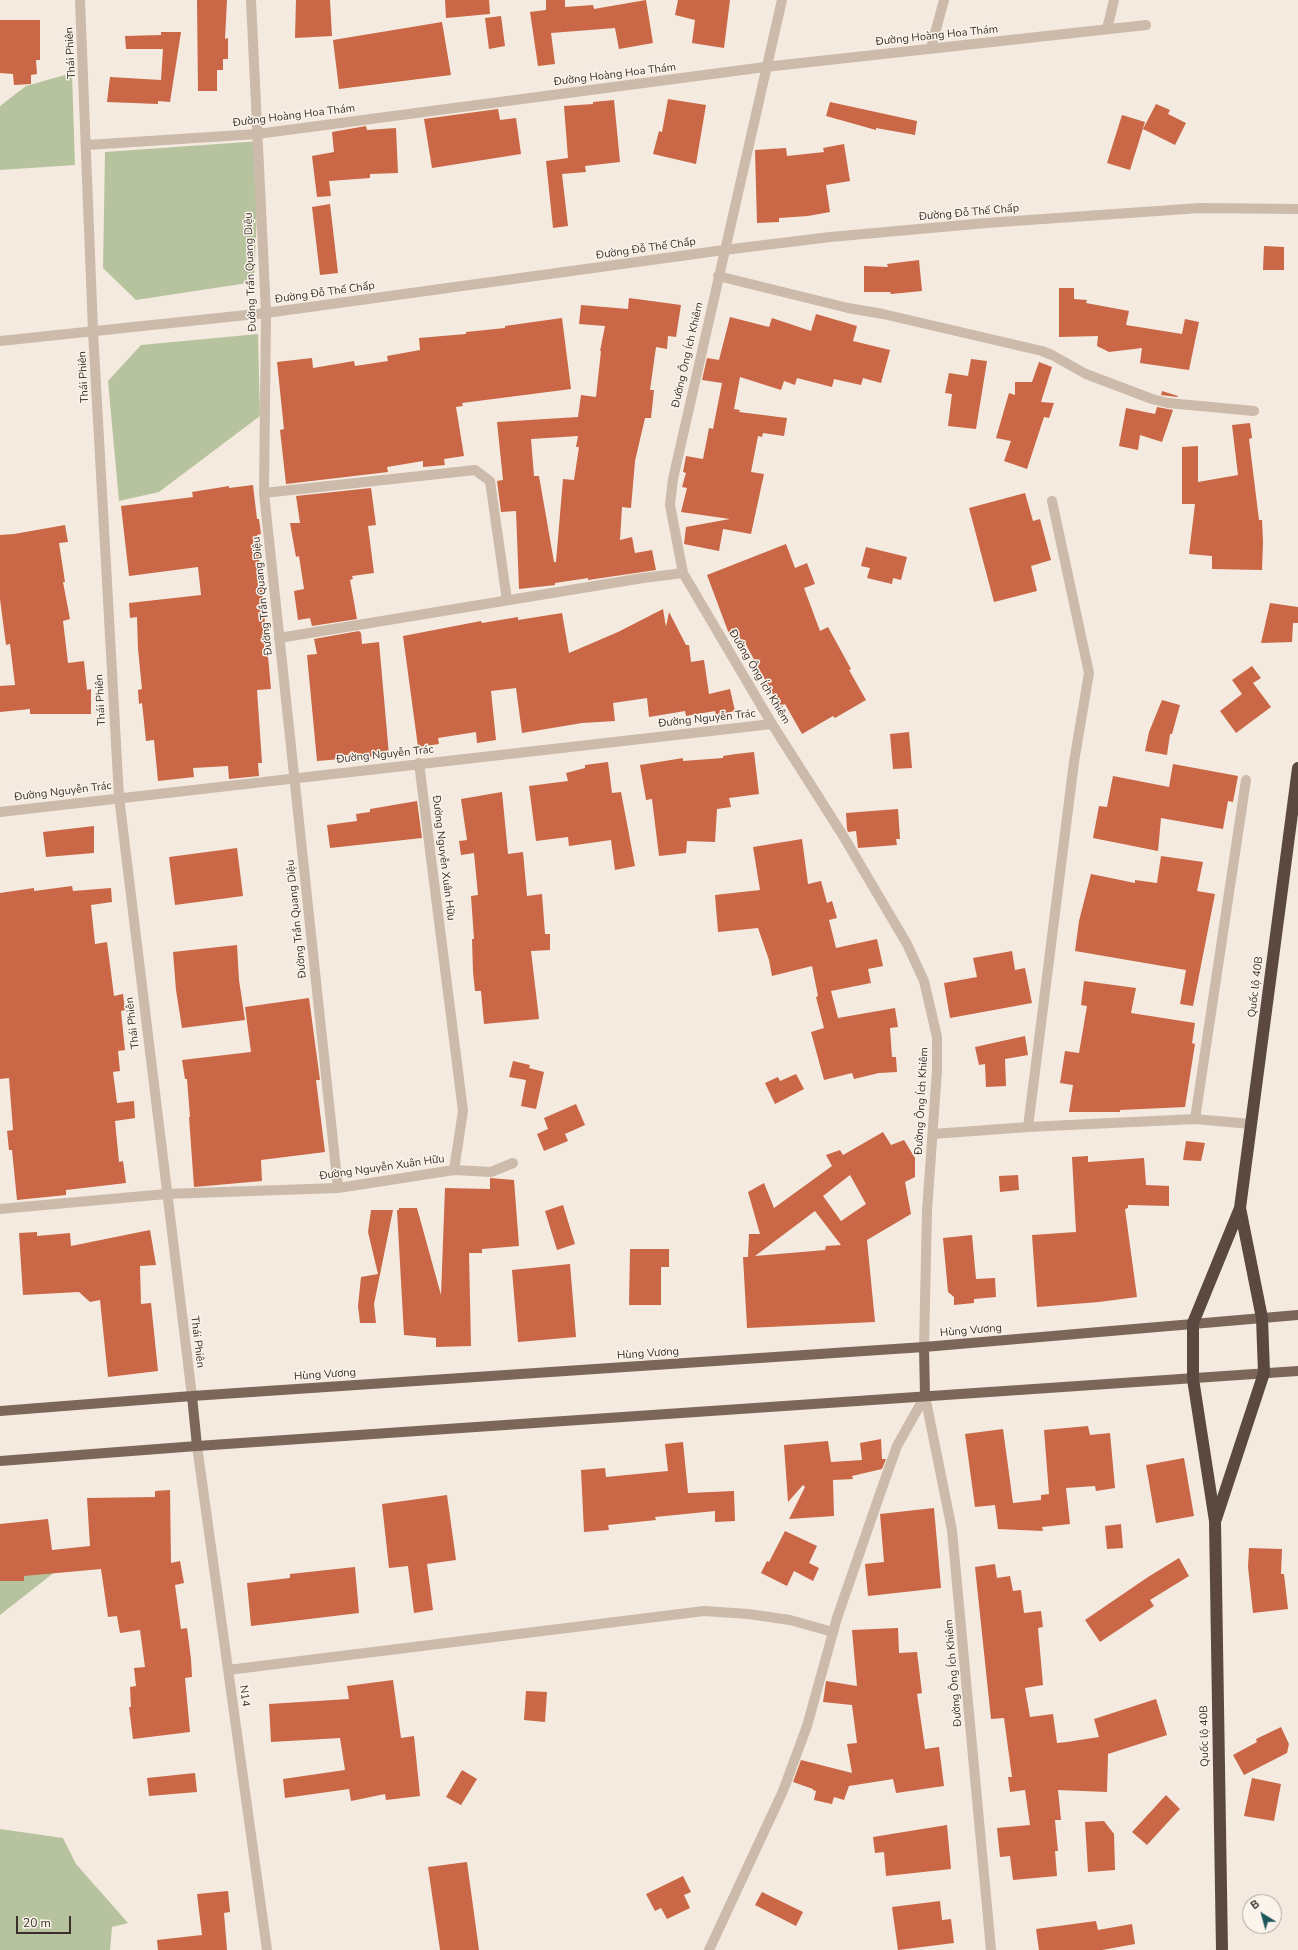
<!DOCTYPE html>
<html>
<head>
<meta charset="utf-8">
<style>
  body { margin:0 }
  #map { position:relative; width:1298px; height:1950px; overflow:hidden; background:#f4eadf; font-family:"Nunito Sans",sans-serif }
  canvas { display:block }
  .north { position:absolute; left:1242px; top:1894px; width:40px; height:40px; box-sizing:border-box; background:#fbf4ec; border:1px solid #aea59e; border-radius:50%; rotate:323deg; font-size:11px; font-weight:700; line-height:16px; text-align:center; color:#3a2f2a }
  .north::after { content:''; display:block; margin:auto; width:14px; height:18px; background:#1e585d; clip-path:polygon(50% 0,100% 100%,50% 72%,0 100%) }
  .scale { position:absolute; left:16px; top:1916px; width:55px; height:18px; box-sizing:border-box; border:2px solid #3a2f2a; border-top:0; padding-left:5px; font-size:12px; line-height:14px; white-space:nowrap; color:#3a2f2a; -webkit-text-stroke:3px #fbf4ec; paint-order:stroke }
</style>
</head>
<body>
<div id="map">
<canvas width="1298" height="1950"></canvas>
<div class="north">B</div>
<div class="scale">20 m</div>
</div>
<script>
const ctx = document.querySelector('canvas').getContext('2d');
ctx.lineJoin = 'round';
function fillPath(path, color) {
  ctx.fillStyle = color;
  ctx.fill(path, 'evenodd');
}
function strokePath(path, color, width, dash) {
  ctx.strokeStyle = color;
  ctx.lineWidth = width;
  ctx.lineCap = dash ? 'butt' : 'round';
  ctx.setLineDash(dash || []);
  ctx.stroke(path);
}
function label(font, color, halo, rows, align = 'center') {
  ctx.font = font + ' "Nunito Sans",sans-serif';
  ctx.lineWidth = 3;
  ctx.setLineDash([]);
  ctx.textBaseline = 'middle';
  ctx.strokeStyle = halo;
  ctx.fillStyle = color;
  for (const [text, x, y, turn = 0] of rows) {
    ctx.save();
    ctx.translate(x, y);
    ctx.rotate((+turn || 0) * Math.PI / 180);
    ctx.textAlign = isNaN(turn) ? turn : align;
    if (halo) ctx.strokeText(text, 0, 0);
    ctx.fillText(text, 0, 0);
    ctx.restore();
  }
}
fillPath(new Path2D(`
  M72,73L75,165L0,170V106L26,86Z
  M260,141L254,282L136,300L103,268L105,152Z
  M258,334L260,416L159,492L119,501L108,381L141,345Z
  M65,1564L0,1615V1575Z
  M0,1829L63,1838L76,1864L128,1923L112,1927L110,1950H0Z`), '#b7c39e');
fillPath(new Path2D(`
  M197,0H227L225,39L228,38V59H223V70H217V91H198Z
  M296,0H330L332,36L295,38Z
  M445,0H489L490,14L446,18Z
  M546,0H565V7L593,5L594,9L646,0L653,43L619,49L615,28L551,33L555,64L538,66L530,12L546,10Z
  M678,0H730L724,48L692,43L695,20L675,15Z
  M501,16L505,46L489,49L485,18Z
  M0,20H40V60H36L37,74L31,75V84L14,85L13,74L0,73Z
  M442,22L451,75L339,89L333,40Z
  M161,32H181L170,102L158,101V104L107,102L110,77L161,80L163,49H126L125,36L161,35Z
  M668,99L706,105L696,164L653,154L659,131L662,132Z
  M614,100L620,162L585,166L586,172L562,174L568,226L553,228L546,161L568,158L564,106L593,104V102Z
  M830,102L917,121L915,135L876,128V130L826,116Z
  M1156,104L1170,110L1168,114L1186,123L1175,145L1143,129Z
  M498,109L500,120L516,118L521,154L432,168L424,119Z
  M1122,115L1145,122L1130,170L1107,163Z
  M366,126L367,130L396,128L398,173L370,174V178L329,181L331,196L317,197L312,156L334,152L332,132Z
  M844,144L850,181L826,185L830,212L808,216L779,218V222L757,223L755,150L786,148L787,156L824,152L823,148Z
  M330,204L338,273L320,275L312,207Z
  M1264,246L1284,247V270H1263Z
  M919,260L922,291L891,294L890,292H864V266L888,267L887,264Z
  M1059,288H1074V299L1087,300L1086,303L1129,311L1126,325L1182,334L1185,319L1199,322L1189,370L1140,363L1142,348L1109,352L1097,346L1098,336L1059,337Z
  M629,298L681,305L676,337L668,336L667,349L656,347L650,390H654L651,418H645L635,461L631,508L622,507L620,540L632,537L635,553L652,550L656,570L588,580V578L555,583V585L519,589L516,511L501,512L497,481L503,480L497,422L578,417L581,395L596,397L601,351H600L605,326L579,324L581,305L628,309ZM578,436L576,447H579L574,480L563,479L556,562H554L539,476H534L531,439Z
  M816,314L857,326L853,341L890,350L881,383L863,378L861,385L834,379L832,387L797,378L795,385L784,381L781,390L740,377L734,409L740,410L739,412L787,418L784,436L763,433L762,437L758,436L751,472L764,474L751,534L723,529L719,551L684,544L686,527L730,519L681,512L687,488L682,487L686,473L683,472L686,456L703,459L709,428L713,429L722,383L702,380L707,358L719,360L730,317L769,327L772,318L811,331Z
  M562,318L571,389L462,403L463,406L456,407L464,456L444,459L445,465L423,467V461L387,467L388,472L286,484L280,430L284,429L277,362L312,358L313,368L354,361L355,366L388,361L387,356L420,350L419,338L466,334V332L505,328V326Z
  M971,359L987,361L976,429L948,426L952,394L945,393L949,373L968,376Z
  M1039,362L1052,367L1041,402L1054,403L1049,418L1044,417L1027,469L1004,461L1011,441L996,438L1009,393L1015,395V382H1032Z
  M1162,391L1178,396L1177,397L1161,395Z
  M1157,407L1173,410L1162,442L1140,435L1138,450L1119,446L1126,408L1155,414Z
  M1250,423L1252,438L1249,439L1259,520H1262L1263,542L1262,570L1212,569V556L1189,554L1195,504H1182V447L1198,446V482L1238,475L1232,425Z
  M253,485L257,519H259L261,534L257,535L271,689L257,690L262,763H258L259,776L229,779L228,766L193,768L194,777L158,781L154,740L146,741L142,703L139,704L138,690L142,689L138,649L137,617L130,618L129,603L201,595L198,567L129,576L121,506L193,497L192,492L229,486V488Z
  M371,488L376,525L368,526L374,573L352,576L353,579L350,580L357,619L312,626L310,618L298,620L294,591L304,589L299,556L296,557L290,523H300L296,496Z
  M1025,493L1033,521L1040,519L1051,560L1031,566L1037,591L994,602L969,508Z
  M65,525L68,542L59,543L65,582H63L70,619L63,621L68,663L84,661L87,690L91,689V714H30V709L0,712V686L15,685L10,644L6,645L0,599V535L14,534Z
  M786,544L795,568L807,563L815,584L804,588L820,631L828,627L851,669L849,670L866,700L835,718L833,716L802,734L785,704L780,707L745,643L741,645L736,632L729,634L707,575Z
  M866,547L907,557L901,580L893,578L892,584L867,578L870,568L861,566Z
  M1270,603L1298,607V623H1293L1292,642L1261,643Z
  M663,609L666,627L669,612L686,645H689L691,662L704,660L709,694L730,689L735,711L716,715L715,711L686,716L685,711L649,717L647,698L613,703L615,721L582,723L522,733L516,688L491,691L496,740L477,743L476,732L438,738L439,744L418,747L403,636L481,621L482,623L518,617V620L562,613L569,653L618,632Z
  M359,631L361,633L362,644L379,642L389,755L317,761L307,655L317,654L314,639Z
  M1252,666L1261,678L1253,683L1271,707L1236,733L1220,711L1242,694L1232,680Z
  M1162,700L1180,705L1172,734H1170L1167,755L1145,751L1149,732Z
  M909,732L912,768L893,769L890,734Z
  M754,752L759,794L729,798L731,807L717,809L715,842L687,841L686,853L659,856L652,799L646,800L640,765L683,758V761L723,758V756L736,754Z
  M608,762L612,793L621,792L635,866L615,870L611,840L569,846L568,837L536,841L529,786L568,781L566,773L585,768V765Z
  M1173,764L1238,776L1233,802L1228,801L1223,829L1161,818L1158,851L1093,838L1099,806L1107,807L1113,776L1169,787Z
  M502,792L508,854L523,852L527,896L542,894L545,934H550V950L531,951L539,1019L484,1024L481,991H475L473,972L472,939H474L471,896L478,895L474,853L461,855L459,841L467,840L461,799Z
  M417,801L422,838L330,848L327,825L357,821L356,814L370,812V809Z
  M898,809L900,839H896L897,845L858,848L856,831L848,832L847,829L846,813Z
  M94,826V853L46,857L43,832Z
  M802,839L808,884L821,881L827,903L832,901L837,918L829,920L836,948L877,939L883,966L868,969L871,983L831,991L838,1018L895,1008L898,1027L890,1028L892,1057H896L897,1072L879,1073L854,1079L852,1073L824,1080L811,1032L824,1028L816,997L818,996L812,966L772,976L769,960L758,928L718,932L715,895L760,890L753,847Z
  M237,848L243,896L175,905L169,857Z
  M1161,856L1203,862L1197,891L1215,894L1193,1006L1180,1004L1186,970L1075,951L1079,921L1091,874L1135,883V880L1157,883Z
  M72,886L73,891L111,888L112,902L91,905L95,944L107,942L114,996L123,994L125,1010L121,1011L125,1050L118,1051L120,1071L113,1072L117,1103L134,1101L135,1118L115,1121L119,1162L123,1161L126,1183L66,1190V1195L17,1200L12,1150H9L7,1131L13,1130L9,1078L0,1079V893L34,888V891Z
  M237,945L239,980L245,1020L182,1028L176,990L173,952Z
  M1012,951L1015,970L1025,968L1032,1003L950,1018L944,983L977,977L973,958Z
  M1084,981L1136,988L1131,1013L1195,1023L1192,1043L1195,1044L1185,1107L1120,1110V1112H1069L1073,1085L1060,1083L1065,1051L1079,1053L1087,1006L1081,1005Z
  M309,998L320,1080H316L325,1152L261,1160L262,1181L194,1187L189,1117H190L187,1079H185L182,1060L251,1052L245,1007Z
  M1025,1036L1028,1055L1005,1059L1006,1086L986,1087L985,1064L979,1065L975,1047Z
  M513,1061L530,1065L529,1068L544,1072L536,1109L521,1106L526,1080L509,1077Z
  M796,1074L804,1089L775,1104L765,1083L778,1077L780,1081Z
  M576,1104L585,1125L565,1134L568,1141L544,1151L537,1134L548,1129L544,1118Z
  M883,1132L891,1145L904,1140L915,1158V1177L905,1182L911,1214L867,1240L875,1322L747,1328L743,1257H748L749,1234H760L748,1192L764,1183L774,1208L832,1166L826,1155L840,1150L843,1155ZM850,1175L866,1204L841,1221L823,1196ZM815,1211L841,1245L826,1246L825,1250L755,1256Z
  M1186,1141L1205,1143L1201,1161L1183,1160Z
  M1088,1156V1162L1144,1158L1146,1185L1169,1186V1206L1128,1205V1208L1125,1209L1137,1297L1099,1302L1037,1307L1032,1235L1076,1232L1072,1157Z
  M1018,1175L1019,1190L1000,1192L999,1176Z
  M490,1178L514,1180L519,1246L482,1249V1253H469L471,1346L436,1347V1338L404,1335L397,1210H399V1208H417L441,1295L445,1188L490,1189Z
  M563,1205L575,1244L557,1250L545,1211Z
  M371,1210H393L374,1304L376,1323H360L358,1306L361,1277L378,1274L368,1232Z
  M150,1230L156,1265L140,1266L141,1304L151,1303L158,1371L108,1377L100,1300L90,1302L79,1292L23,1295L19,1233L37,1232V1236L70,1233L71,1246Z
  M972,1235L976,1279L995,1278L996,1297L974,1299V1303L954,1305V1297L948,1292L943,1238Z
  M630,1249H669V1267H661V1305H629Z
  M570,1264L576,1337L518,1342L512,1270Z
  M1088,1426L1090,1435L1110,1433L1115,1488L1096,1491L1095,1486L1066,1488L1070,1524L1042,1527L1043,1531L998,1529L995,1505L975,1507L965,1434L1003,1429L1013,1503L1041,1500V1495L1049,1494L1044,1430Z
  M881,1439L882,1459H886L882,1469L852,1476L853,1479L833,1480L834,1516L789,1519L805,1487L803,1485L788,1502L784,1445L828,1441L831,1462L862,1460L860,1443Z
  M683,1442L688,1493L734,1491L735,1521L715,1522V1511L655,1517L656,1520L608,1525L609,1530L584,1532L581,1470L605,1468L606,1477L668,1471L665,1444Z
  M1184,1458L1194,1516L1156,1523L1146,1465Z
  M170,1490L171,1563L180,1561L184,1583L175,1585L181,1629L187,1628L191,1659L192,1677L185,1678L190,1732L133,1739L129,1707H131L130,1687L136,1686L134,1668L145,1667L140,1630L120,1633L117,1616L108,1617L101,1569L24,1576V1581H0V1524L48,1519L52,1550L90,1546L87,1498L155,1497V1491Z
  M447,1495L456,1560L427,1564L433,1610L414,1613L408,1566L389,1568L382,1504Z
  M934,1508L941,1588L868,1596L865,1564L884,1562L880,1514Z
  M1121,1524L1123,1548L1107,1549L1105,1526Z
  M785,1531L817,1546L809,1563L819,1568L813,1581L794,1571L787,1586L761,1573L767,1561L769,1562Z
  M1249,1548L1282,1549L1281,1574H1284L1288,1609L1253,1613L1248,1567Z
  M1179,1558L1189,1576L1150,1600L1154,1606L1100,1642L1085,1620L1148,1577Z
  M995,1564L997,1578L1010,1576L1013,1591L1021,1590L1024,1613L1041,1611L1043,1627L1038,1628L1043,1685L1025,1688L1030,1717L1053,1714L1057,1743L1067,1742L1099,1737L1094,1719L1156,1699L1167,1735L1108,1754L1107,1792L1058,1790L1061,1820H1055L1058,1851H1055L1057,1876L1013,1880L1010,1856L1000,1857L997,1828L1030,1825L1025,1790L1010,1792L1008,1777H1012L1004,1718L991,1719L975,1567Z
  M355,1567L359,1613L251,1626L247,1583L290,1578V1574Z
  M898,1628L899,1653L917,1652L922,1693L917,1694L925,1749L939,1747L944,1786L896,1793L893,1779L849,1786L844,1800L834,1797L832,1804L814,1800L816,1791L813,1790V1789L793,1782L801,1760L852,1773L847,1744L857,1743L852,1705L823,1702L826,1681L857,1686L852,1630Z
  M393,1680L401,1738L414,1736L420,1796L386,1800L385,1794L351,1801L349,1789L285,1798L283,1779L345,1770L340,1738L271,1742L269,1704L349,1699L347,1686Z
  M526,1691L547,1692L545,1722L524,1720Z
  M1281,1727L1289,1744L1287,1753L1244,1775L1233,1755L1257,1742L1256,1739Z
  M462,1770L477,1779L461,1805L446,1797Z
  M195,1773L197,1792L149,1796L147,1778Z
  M1252,1778L1281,1784L1274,1821L1244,1816Z
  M1166,1795L1180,1809L1147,1845L1132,1832Z
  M1104,1821L1114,1834L1115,1870L1088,1872L1085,1822Z
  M947,1825L951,1869L886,1876L884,1852L875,1853L873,1837Z
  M467,1862L479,1950H440L428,1867Z
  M683,1876L691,1892L684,1895L690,1908L667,1919L661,1908L655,1911L646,1894Z
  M228,1891L230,1912L224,1913L227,1950H158L157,1940L202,1935L197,1894Z
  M762,1892L803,1912L796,1926L755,1905Z
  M940,1901L942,1920L951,1919L954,1943L898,1950L892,1907Z
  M1096,1921L1098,1930L1132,1924L1135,1944L1102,1950H1039L1036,1929Z`), '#c96747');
strokePath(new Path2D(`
  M80,0L93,331L119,797L192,1396
  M251,0L266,313L264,493L338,1188
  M782,0L673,479L670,505L683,573L772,724L842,834L907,944L924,981L937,1037V1070L927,1211L924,1347
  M1107,29L1114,0
  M931,48L944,0
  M87,145L257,134L765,67L1146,25
  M718,276L848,308L883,314L1042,351L1052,355L1086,374L1152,399L1168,403L1254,411
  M0,341L266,313L724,250L830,237L986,223L1200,208L1298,209
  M264,493L475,470L490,481L507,600
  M279,638L643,578L683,573
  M0,812L772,724
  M1195,1119L1246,780
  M1028,1127L1074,762L1089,673L1052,501
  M933,1134L1028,1127L1195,1119L1251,1124
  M454,1170L491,1172L513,1163
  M0,1209L166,1194L338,1188L454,1170L463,1111L419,763
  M925,1396L952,1530L991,1950
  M197,1446L267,1950
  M228,1670L704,1611L748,1614L790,1620L833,1632
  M709,1950L783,1791L807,1726L837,1618L882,1488L897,1446L925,1396`), '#ccbaaa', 10);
strokePath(new Path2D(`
  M924,1347L925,1396
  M192,1396L197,1446
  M0,1411L192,1396L924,1347L1298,1315
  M0,1461L197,1446L1298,1371`), '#7c665a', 10);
strokePath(new Path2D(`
  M1216,1519L1264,1373L1262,1318L1240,1208
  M1222,1950L1215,1521L1193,1379V1323L1240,1208L1298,768`), '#5b4941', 12);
label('11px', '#3a2f2a', '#fbf4ec', [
  ["Đường Hoàng Hoa Thám",937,36,-6],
  ["Thái Phiên",71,53,-93],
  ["Đường Hoàng Hoa Thám",615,75,-7],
  ["Đường Hoàng Hoa Thám",294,116,-7],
  ["Đường Đỗ Thế Chấp",969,213,-5],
  ["Đường Đỗ Thế Chấp",646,249,-8],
  ["Đường Trần Quang Diệu",251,272,-92],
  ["Đường Đỗ Thế Chấp",325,293,-8],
  ["Đường Ông Ích Khiêm",688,355,-77],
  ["Thái Phiên",84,377,-93],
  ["Đường Trần Quang Diệu",263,596,-96],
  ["Đường Ông Ích Khiêm",759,677,59],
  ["Thái Phiên",101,700,-93],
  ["Đường Nguyễn Trác",707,719,-6],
  ["Đường Nguyễn Trác",385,755,-6],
  ["Đường Nguyễn Trác",63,792,-7],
  ["Đường Nguyễn Xuân Hữu",443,858,83],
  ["Đường Trần Quang Diệu",297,919,-96],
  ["Quốc lộ 40B",1256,987,-83],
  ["Thái Phiên",133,1023,-97],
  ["Đường Ông Ích Khiêm",922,1101,-87],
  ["Đường Nguyễn Xuân Hữu",382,1168,-8],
  ["Hùng Vương",971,1331,-5],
  ["Thái Phiên",197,1342,83],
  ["Hùng Vương",648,1354,-4],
  ["Hùng Vương",325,1375,-4],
  ["Đường Ông Ích Khiêm",954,1673,-95],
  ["N14",244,1696,82],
  ["Quốc lộ 40B",1205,1736,-91]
]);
</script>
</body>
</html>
